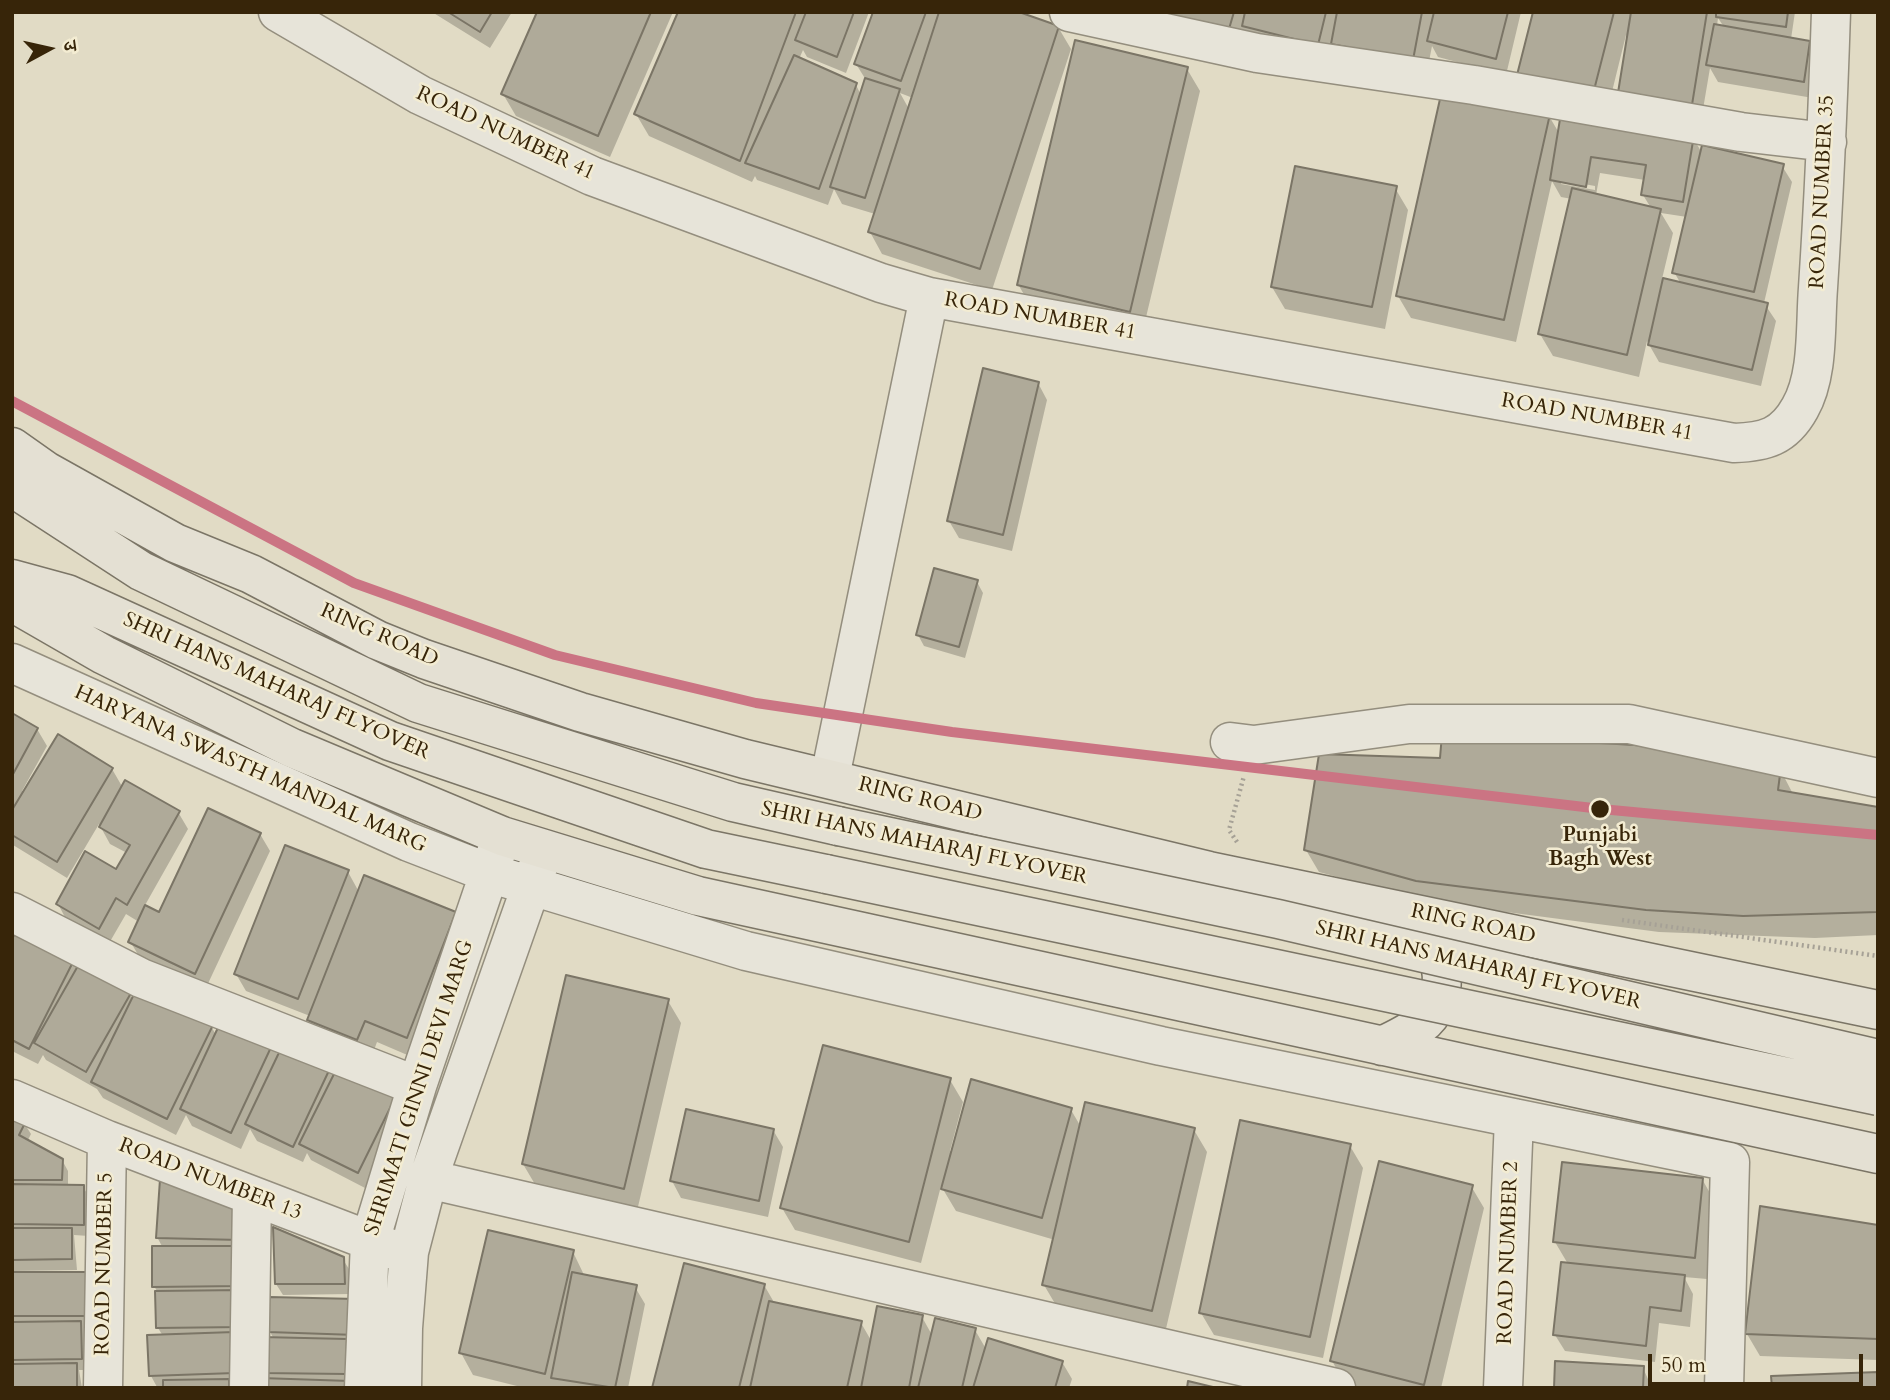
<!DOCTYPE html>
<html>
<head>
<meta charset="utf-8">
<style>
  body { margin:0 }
  #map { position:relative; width:1890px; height:1400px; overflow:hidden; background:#e1dbc5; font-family:Cardo,"Noto Serif Devanagari",serif }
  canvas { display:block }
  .frame { position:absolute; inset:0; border:14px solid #372509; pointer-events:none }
  .north { position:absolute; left:14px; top:14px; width:70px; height:70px; -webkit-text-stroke:5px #f3ecd2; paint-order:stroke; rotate:82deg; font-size:19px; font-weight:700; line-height:28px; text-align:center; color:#372509 }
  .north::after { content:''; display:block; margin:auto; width:24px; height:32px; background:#372509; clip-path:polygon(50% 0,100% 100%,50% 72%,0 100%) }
  .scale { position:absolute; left:1648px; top:1354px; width:215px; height:32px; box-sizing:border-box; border:4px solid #372509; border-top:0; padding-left:9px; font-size:21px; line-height:24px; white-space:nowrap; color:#372509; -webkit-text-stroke:5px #f3ecd2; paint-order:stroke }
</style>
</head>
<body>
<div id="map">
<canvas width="1890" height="1400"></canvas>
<div class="frame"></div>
<div class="north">उ</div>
<div class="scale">50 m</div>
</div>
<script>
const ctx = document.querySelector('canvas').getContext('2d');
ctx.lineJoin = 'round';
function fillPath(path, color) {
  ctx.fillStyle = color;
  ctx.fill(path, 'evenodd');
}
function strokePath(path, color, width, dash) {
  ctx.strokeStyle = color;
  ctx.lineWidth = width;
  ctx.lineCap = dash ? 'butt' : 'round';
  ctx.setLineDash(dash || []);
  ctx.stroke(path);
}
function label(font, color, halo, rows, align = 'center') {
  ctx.font = font + ' Cardo,serif';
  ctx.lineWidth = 5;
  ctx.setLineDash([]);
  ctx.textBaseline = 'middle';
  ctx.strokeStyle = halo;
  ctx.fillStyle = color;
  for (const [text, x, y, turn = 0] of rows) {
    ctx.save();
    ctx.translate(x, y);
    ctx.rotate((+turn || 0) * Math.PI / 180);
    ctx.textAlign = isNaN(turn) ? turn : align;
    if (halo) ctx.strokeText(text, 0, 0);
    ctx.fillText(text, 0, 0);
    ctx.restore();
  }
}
fillPath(new Path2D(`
  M432,12H512L490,48Z
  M539,12H673L610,157L516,116L503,94Z
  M680,12H869L846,73L807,57L803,50L799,59L856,85L861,95L866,80L856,64L875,12H1013L1058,27L1071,49L992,290L882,254L870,232L875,214L842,204L834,189L828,205L757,180L755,176L752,182L649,136L636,114ZM900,93L913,98L909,109Z
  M1150,12H1521L1506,75L1438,57L1432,46L1425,82L1330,66Z
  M1535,12H1795L1791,39L1809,43L1819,59L1813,98L1718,82L1710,68L1700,127L1626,35L1606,116ZM1718,18L1724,27L1717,26Z
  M1187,69L1200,91L1142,334L1031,307L1018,284Z
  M1549,116L1559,133L1692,136L1702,153L1782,166L1792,182L1764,303L1776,321L1761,386L1659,362L1647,341L1639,377L1553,356L1540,334L1572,199L1561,197L1552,181L1516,342L1411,318L1398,296ZM1600,173L1645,180L1643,195L1651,208L1596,195ZM1561,180L1595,186V190L1561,184ZM1661,213L1687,217L1674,272L1681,284L1662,279L1673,233Z
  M1395,188L1408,210L1385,329L1285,309L1272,287Z
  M1038,383L1047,400L1012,551L959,538L949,521Z
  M977,582L983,593L965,658L924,646L918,635Z
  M12,715L37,729L47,746L22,791L112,769L123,788L178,812L188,829L144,907L160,914L260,834L270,851L205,990L140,958L130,941L139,922L126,914L108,945L67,921L58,904L117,872L127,853L110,844L99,824L67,878L13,845Z
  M1441,760L1780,769L1793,794L1878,809V935L1815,938L1659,932L1430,902L1319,872L1306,850Z
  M348,872L359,892L455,914L419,1060L377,1042L370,1061L321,1042L308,1019L310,1016L246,991L236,974Z
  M12,926L73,961L78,969L130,994L133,1000L211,1026L216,1035L272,1044L279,1057L286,1042L397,1093L367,1189L311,1160L307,1153L303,1162L257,1141L250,1129L241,1149L192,1126L186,1115L176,1135L103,1098L97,1089L46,1060L43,1055L38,1064L12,1051Z
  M668,1001L681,1023L637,1211L536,1186L523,1164Z
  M950,1080L963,1102L950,1151L953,1152L1071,1110L1081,1127L1194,1130L1207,1152L1165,1333L1057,1307L1044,1285L1055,1240L956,1211L941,1186L921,1263L795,1230L782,1208Z
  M12,1117L24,1123L31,1134L27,1142L62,1160L68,1171V1187H83L90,1198L89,1236L74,1235L77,1270L12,1271Z
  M773,1130L783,1147L768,1217L681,1198L672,1181Z
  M1350,1146L1363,1168L1323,1358L1214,1335L1201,1313Z
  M1702,1179L1715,1202L1707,1279L1684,1277L1693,1294L1690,1327L1659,1323L1655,1362L1565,1351L1555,1335L1568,1264L1555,1242Z
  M1471,1186L1484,1208L1441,1388H1363L1345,1383L1332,1361Z
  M240,1211L232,1388L157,1387L151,1376L163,1336L158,1328L157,1291L154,1286L163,1248L157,1237Z
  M1878,1227V1360L1760,1356L1747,1334Z
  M573,1252L585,1277L635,1287L645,1304L628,1388H525L473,1375L461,1353Z
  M342,1258L349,1269L350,1294L283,1295L276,1284Z
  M12,1274H90L87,1370H79L82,1388H12Z
  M764,1285L775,1304L861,1323L872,1342L922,1317L932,1335L975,1330L986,1349L1062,1362L1072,1379L1069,1388H654Z
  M356,1301L351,1388H262L274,1339L270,1332ZM345,1349L348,1383H344Z
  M1643,1368L1652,1388H1555Z`), '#0003');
const building = new Path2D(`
  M448,12H492L480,32Z
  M537,12H651L598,136L501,94Z
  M678,12H796L740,161L634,114Z
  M806,12H854L837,57L795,40Z
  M873,12H926L901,81L854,64Z
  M939,12H1019L1059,26L980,269L868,232Z
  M1148,12H1234L1226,39Z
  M1245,12H1326L1318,45L1242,26Z
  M1337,12H1422L1413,60L1331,44Z
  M1434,12H1508L1496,59L1427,41Z
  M1533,12H1614L1593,94L1517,75Z
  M1631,12H1707L1691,111L1617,99Z
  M1716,12H1788L1786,27L1716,17Z
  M1714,24L1810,41L1804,82L1706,65Z
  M1075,40L1188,67L1130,312L1017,285Z
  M794,55L857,83L819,189L745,163Z
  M865,78L900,89L865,198L830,187Z
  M1442,90L1550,114L1504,320L1396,296Z
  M1561,113L1694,135L1683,202L1641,195L1646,165L1591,157L1586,187L1550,180Z
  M1702,145L1784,164L1754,292L1672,273Z
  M1295,166L1397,186L1372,307L1271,287Z
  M1572,188L1661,209L1627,355L1538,334Z
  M1663,278L1768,303L1752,370L1648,345Z
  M983,368L1039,382L1003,535L947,521Z
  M934,568L978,580L959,647L916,635Z
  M12,713L38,728L12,776Z
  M58,734L113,768L57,862L12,835V810Z
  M1442,734L1652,746L1781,767L1778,790L1878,807V912L1743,916L1646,910L1416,881L1304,850L1319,754L1440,758Z
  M125,780L180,811L127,905L116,898L99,929L56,904L85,851L116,869L130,845L99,827Z
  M208,808L261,833L195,974L128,942L145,905L159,912Z
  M285,845L349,870L298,999L234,974Z
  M364,875L456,912L407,1038L365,1021L357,1040L307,1020Z
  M17,929L74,960L29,1049L12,1040V939Z
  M79,964L131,993L86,1072L34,1043Z
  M566,975L669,999L624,1189L522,1164Z
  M137,988L213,1025L167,1119L91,1082Z
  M222,1019L273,1043L231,1133L180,1109Z
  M285,1040L333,1062L293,1147L245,1124Z
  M823,1045L951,1078L909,1242L780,1208Z
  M340,1062L398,1092L358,1173L299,1144Z
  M971,1079L1072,1108L1042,1218L941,1189Z
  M1085,1102L1195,1128L1152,1311L1042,1285Z
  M686,1109L774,1129L759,1201L670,1181Z
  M12,1115L26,1121L19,1135L63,1159L62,1180H12Z
  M1240,1120L1351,1144L1310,1337L1199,1313Z
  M1379,1161L1473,1185L1424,1385L1330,1361Z
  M1562,1162L1703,1178L1695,1258L1553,1242Z
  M160,1179L241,1210L240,1240L156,1238Z
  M12,1184L84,1185V1225L12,1224Z
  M1760,1206L1878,1225V1339L1745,1334Z
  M273,1227L344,1257L345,1284H275Z
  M12,1228H72V1259L12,1260Z
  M488,1230L574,1250L545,1374L459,1353Z
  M152,1246H241V1286L152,1287Z
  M1561,1262L1685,1275L1681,1311L1650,1307L1646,1346L1553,1335Z
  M684,1263L765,1284L739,1388H652Z
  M12,1272H91V1316H12Z
  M572,1272L637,1285L615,1388L551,1378Z
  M242,1290L243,1327L156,1328L155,1291Z
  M269,1297L357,1299L356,1335L268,1332Z
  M769,1301L862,1321L847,1388H750Z
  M877,1306L923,1315L909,1388H861Z
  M935,1318L976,1328L962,1388H918Z
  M81,1321L82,1359L12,1360V1322Z
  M234,1332L235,1373L149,1376L147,1335Z
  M262,1337L347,1339L346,1374L262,1373Z
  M988,1338L1063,1361L1055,1388H973Z
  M1555,1361L1644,1366L1643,1388H1554Z
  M77,1363V1388H12V1364Z
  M1878,1372V1388H1772L1771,1376Z
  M261,1378L350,1381L349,1388H261Z
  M229,1379V1388H163V1380Z
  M1188,1381L1217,1388H1187Z`);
fillPath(building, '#afaa99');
strokePath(building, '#7b7566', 2);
const minor = new Path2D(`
  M278,12L420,95L592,176L881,283L929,297L1734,443C1765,442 1784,437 1800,408C1819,375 1815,326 1818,288C1824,196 1828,104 1831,12
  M1069,12L1257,53L1474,85L1741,132L1827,142
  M12,663L409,842L489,873L746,951L1161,1046L1730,1162L1724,1388
  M1230,742L1254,745L1409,724H1629L1878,778
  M830,777L929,297
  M12,912L141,978L417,1086
  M12,1099L107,1140L394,1250
  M428,1179L1336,1388
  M103,1388L107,1140
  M249,1388L252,1196
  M364,1388L370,1241L417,1086L497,850
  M402,1388L403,1328L409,1252L428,1179L540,861
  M1503,1388L1514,1118`);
const major = new Path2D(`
  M12,447L46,471L175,543L251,574L377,640L424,659L580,712L745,759L1209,871L1878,1010
  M12,487L141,571L418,703L733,802L838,826
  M12,579L67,594L390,741L706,849L826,874
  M12,602L104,655L292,748L502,836L698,896L1878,1154
  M1382,1046C1397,1039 1412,1032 1425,1021C1450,997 1445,954 1424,930`);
strokePath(minor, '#948e7e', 41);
strokePath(major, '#7b7566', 41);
strokePath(new Path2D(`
  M1237,842L1229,830L1244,776
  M1622,920L1878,956`), '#a6a196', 4.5, [2, 3.5]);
strokePath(minor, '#e7e4d9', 38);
strokePath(major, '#e4e0d3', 38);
const majorBridge = new Path2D(`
  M838,826L1278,919L1878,1059
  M826,874L1878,1096`);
strokePath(majorBridge, '#7b7566', 41, []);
strokePath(majorBridge, '#e4e0d3', 38);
strokePath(new Path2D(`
  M12,401L354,583L555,655L756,703L952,732L1601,809L1878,835`), '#cb7483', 10);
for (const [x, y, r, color] of [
  [1600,809,10,"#372509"]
]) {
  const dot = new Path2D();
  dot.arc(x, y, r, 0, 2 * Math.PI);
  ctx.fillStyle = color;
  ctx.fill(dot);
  strokePath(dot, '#f3ecd2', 2.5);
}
label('21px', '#372509', '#f3ecd2', [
  ["ROAD NUMBER 41",505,134,25],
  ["ROAD NUMBER 35",1823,192,-87],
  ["ROAD NUMBER 41",1040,317,10],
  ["ROAD NUMBER 41",1597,418,10],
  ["RING ROAD",379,636,24],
  ["SHRI HANS MAHARAJ FLYOVER",276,687,24],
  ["HARYANA SWASTH MANDAL MARG",250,770,24],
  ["RING ROAD",920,800,14],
  ["SHRI HANS MAHARAJ FLYOVER",924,844,12],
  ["RING ROAD",1473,925,12],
  ["SHRI HANS MAHARAJ FLYOVER",1478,966,13],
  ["SHRIMATI GINNI DEVI MARG",420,1088,-72],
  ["ROAD NUMBER 13",210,1180,21],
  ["ROAD NUMBER 2",1509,1253,-88],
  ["ROAD NUMBER 5",105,1264,-89]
]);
label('bold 21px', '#372509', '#f3ecd2', [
  ["Punjabi",1600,836],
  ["Bagh West",1600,860]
]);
</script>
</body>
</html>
